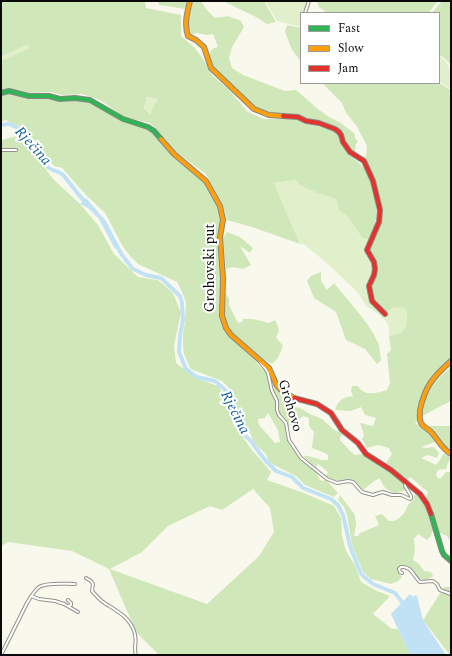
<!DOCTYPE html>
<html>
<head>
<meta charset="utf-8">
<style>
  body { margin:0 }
  #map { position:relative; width:452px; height:656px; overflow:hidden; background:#f9f8ed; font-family:Spectral,serif }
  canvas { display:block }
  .frame { position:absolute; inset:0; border:2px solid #0a0a0a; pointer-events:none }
  .legend { position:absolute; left:300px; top:12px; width:140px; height:72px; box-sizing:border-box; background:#fff; border:1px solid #9d9d9d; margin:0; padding:5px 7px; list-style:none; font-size:12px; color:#0a0a0a }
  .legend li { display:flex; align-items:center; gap:8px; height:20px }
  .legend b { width:20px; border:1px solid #9d9d9d }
</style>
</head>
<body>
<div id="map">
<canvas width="452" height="656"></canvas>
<div class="frame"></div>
<ul class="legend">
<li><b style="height:5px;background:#30b455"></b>Fast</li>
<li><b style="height:5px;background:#ff9f0a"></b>Slow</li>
<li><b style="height:5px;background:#e5322d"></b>Jam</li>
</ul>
</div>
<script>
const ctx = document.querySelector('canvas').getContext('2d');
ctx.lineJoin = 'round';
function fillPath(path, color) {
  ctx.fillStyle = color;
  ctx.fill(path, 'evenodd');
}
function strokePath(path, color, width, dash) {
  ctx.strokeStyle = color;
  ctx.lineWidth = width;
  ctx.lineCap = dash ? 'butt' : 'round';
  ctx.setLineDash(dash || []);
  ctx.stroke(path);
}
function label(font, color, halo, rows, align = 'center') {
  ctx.font = font + ' Spectral,serif';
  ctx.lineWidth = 4;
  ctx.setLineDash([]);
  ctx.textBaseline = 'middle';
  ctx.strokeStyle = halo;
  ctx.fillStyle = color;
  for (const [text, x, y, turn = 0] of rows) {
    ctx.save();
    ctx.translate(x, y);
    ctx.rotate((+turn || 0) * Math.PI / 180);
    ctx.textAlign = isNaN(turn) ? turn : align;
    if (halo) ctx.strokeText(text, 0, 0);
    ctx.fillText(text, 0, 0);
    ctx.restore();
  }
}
fillPath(new Path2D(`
  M266,1H311L307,13H301V27L277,21L266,3Z
  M27,45L29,48L1,61V57Z
  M439,56C452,63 451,75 451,89L439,82Z
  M147,97L158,99L153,107L150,114L144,108Z
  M296,180L320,194L336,199L339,210L349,218L362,238L369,239L376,268L375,279L371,288L372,293V302L392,308L403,306L407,311L406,327L400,333L389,336V327L386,321L376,312L366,306L358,293L329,265L305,245L300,244L274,183Z`), '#e1f0cb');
fillPath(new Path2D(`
  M1,1H145L146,8L181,15V36L195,48L203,59L213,76L229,90L248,112L264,119H297L304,124L317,126L334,131L339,135L340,142L347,152L364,168L373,187L377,207L375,229L369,239L362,238L349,218L339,210L336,199L320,194L300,185L296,180L274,183L300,244L252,227L227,220L222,203L206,174L176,152L164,137L150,123L124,117L100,100L82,94L62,95L51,92L32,93L9,88L1,91V61L29,48L27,45L1,57ZM147,97L158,99L153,107L150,114L144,108Z
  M158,1H187L185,9L159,5Z
  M192,1H201L206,9L215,18L228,16L241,21L244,27L232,47L229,58L232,68L243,75L285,91L296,90L319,110L329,117L341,123L355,134V138L358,141L356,144L355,151L360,156L366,157L367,146L356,125L346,113L342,103L322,83H439L451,90V359C445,365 437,370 432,376C422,388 418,405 418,420L415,423L429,433L435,442L421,447L426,448L434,447L439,453L437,458L428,455L421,458L436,465L440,460L443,454L448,455L451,458L448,463L446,469L438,470L436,475L438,478H441L446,472H451V543L447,536L438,532L432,512L426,497L428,492L410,477L407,480L386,463L392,454L389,448L378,445L367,448L362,439L364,435L360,423L373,426L376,418L365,415L361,407L351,411L335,410C338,400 343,397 353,396L351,391L352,386H358C365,397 376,393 387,390L390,383L387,354L391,350L389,336L400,333L406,327L407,311L403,307L392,308L385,314L372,302V293L371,288L375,279L376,268L368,249L376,232L380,205L374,181L369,166L363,159L351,151L343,141L341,133L337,128L307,120L298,116L269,114L254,108L240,93L233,88L231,85L213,69L209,55L212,49L218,47L213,34L207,35L197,33L190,35C184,25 189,11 192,1Z
  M223,1H265V3L276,22L267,24L256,17Z
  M317,1H438L428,13H327L319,7Z
  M442,1H451V65L443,57L439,55V13H432Z
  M287,25L301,28V62L291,48L285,31Z
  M10,93L33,99L51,98L63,102L72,100L90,102L122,122L145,128L151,132L173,156L201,178L218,207L221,222L218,236V246L219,256L221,268L220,308L221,321L224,329L229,336L256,360L258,365L265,370L268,377L271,392L275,401L276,411L285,424L286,437L288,442L300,459L311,467L316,472L319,479L322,481L326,480L338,493L334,497L305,485L296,476L272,464L268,460L266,454L254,443L250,433L244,428L235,407L233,393L228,387L222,381L193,370L190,368L184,354L183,347V334L185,322L186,303L183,294L177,282L138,264L130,256L122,245L105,213L86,195L62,168L54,166L44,155L34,140L27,132L19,126L5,120L1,122V96ZM268,413L278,430L280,442L275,443L259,425L258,419L265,418Z
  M21,135L53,179L80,204L98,225L114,254L138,277L158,280L173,293L181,313L174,345L176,363L198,379L218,386L226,399L233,424L252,450L271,472L267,480L304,493L334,506L341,518L342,536L346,551L355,565L361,582L377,591L390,596L373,614L392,629H398L410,655H159L136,632L109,569L72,551L8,542L1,546V140ZM253,489L270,508L274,532L259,556L207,604L110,569L142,552L168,526L210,506L222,510Z
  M227,232L240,237L253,248L250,253L240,246L251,265L243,269L232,267L226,269L223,238Z
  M321,272V281L327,290L334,283C348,301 371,324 379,345C380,350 380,355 381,360L377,364L365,349L346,340L336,312L314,298L307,281L311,276Z
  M226,294L229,298V305L238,323L242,322L243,319C252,318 259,320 268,323L275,320C278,326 281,331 276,337L283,346L278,358L272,364C258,356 229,335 225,319C223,311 225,302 226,294Z
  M451,367V401L422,416L428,388Z
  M275,388L284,396L291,406L300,408L310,414L322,419L333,429L339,432L343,435L340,437V440L350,451L355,455L363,454L387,470L403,483L405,490L395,494L385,488L379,478L369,485L363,490L353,480L348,479L337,481L329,478L326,476L328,472L318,464L316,468L303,456C311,454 317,461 328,460V455L325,453L312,448L314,432L309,426V418L303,416L296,422L291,424L288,427L287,422L280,413L278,401L273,391Z
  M428,426H451V451L443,446Z
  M416,494L425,505L433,530L431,536L427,540L418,534L414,539L415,550L413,560L419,564L424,571L431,572L433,576L427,580L418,579C414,570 411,567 401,566L397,569L398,572L402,577L398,581L391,584L371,579L363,572L352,545L347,515L344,507L338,500L340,495L355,515L356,524L354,536H358L360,533L379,525L375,516L382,514L389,521H394L398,519L405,512L408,505L413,500L414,496Z
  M444,587H451V655H450L423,620Z`), '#d0e8b9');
fillPath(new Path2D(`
  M86,198L106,221L119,246L115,249L99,219L88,208L80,204Z
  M410,594L413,597L415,595L417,596L423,620L446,655H410L391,614Z`), '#c1e2f5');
strokePath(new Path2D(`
  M1,125C2,125 6,124 7,124C24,124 38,157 49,168C53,171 59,171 63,175C71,184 78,195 87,204
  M115,243L122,255L133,269L146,275L161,278L180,296L182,303L183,320L180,336L179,352L186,369L197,377L215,381L225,390L229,398L232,415L241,432L250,440L265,460L276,471L292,477L303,488L331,499L338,505L343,515L350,546L361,574L373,584L395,593L402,602L404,605`), '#c1e2f5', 4);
const street = new Path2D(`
  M305,13L309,1
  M1,150H16
  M259,360L260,362L265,368L268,373L272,391L277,401V410L279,415L286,423L289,440L301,458L327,479L337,483L348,481L353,482L362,492L373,495L379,493L383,492L392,495H401L410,499L411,498V496L405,486L406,482
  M402,573L400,572L399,569L401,567C412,566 413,576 420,582L433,581L437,584L440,590L451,594
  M86,578L91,581L93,584L92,591C96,595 100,601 106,604C117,611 129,617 134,631C138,641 133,647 136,655
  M31,596L39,599L55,601L64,604L78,612
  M68,600L71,603V605L69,606
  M1,655L27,603C30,598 34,591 39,587C46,582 66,584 75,584`);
const fast = new Path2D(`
  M1,93L9,91L29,96H49L60,99L75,98L90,100L123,119L148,127L154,131L161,139
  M431,514L442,551L444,555L451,561`);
const slow = new Path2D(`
  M190,1C187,13 184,24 188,36L196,40L204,47L211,68L254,109L269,115L283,116
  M161,139L174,154L206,181L220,206L223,220L220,237L223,278L222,316L226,328L231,335L269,368L277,386L280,389L294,398
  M451,361C433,377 425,386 420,410C420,415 419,419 421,423C423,427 429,429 432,433C439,441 442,449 451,454`);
const jam = new Path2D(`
  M283,116L298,117L306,121L319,123L335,129L339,132L341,135L343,142L350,152L364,161L373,181L380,210L379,222L367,250L374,262L375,269L374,275L369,286L372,301L385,314
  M294,398L317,404L331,413L342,430L358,443L366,454L391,470L420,494L427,504L431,514`);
strokePath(street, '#92918c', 4);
strokePath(fast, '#888883', 6);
strokePath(slow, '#888883', 6);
strokePath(jam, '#888883', 6);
strokePath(street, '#fefefc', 2);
strokePath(fast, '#30b455', 4);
strokePath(slow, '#ff9f0a', 4);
strokePath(jam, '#e5322d', 4);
label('14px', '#0a0a0a', '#fff', [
  ["Grohovski put",211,268,-90],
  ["Grohovo",289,406,73]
]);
label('italic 15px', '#105d9f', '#fff', [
  ["Rječina",32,147,48],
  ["Rječina",234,413,63]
]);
</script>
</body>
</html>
